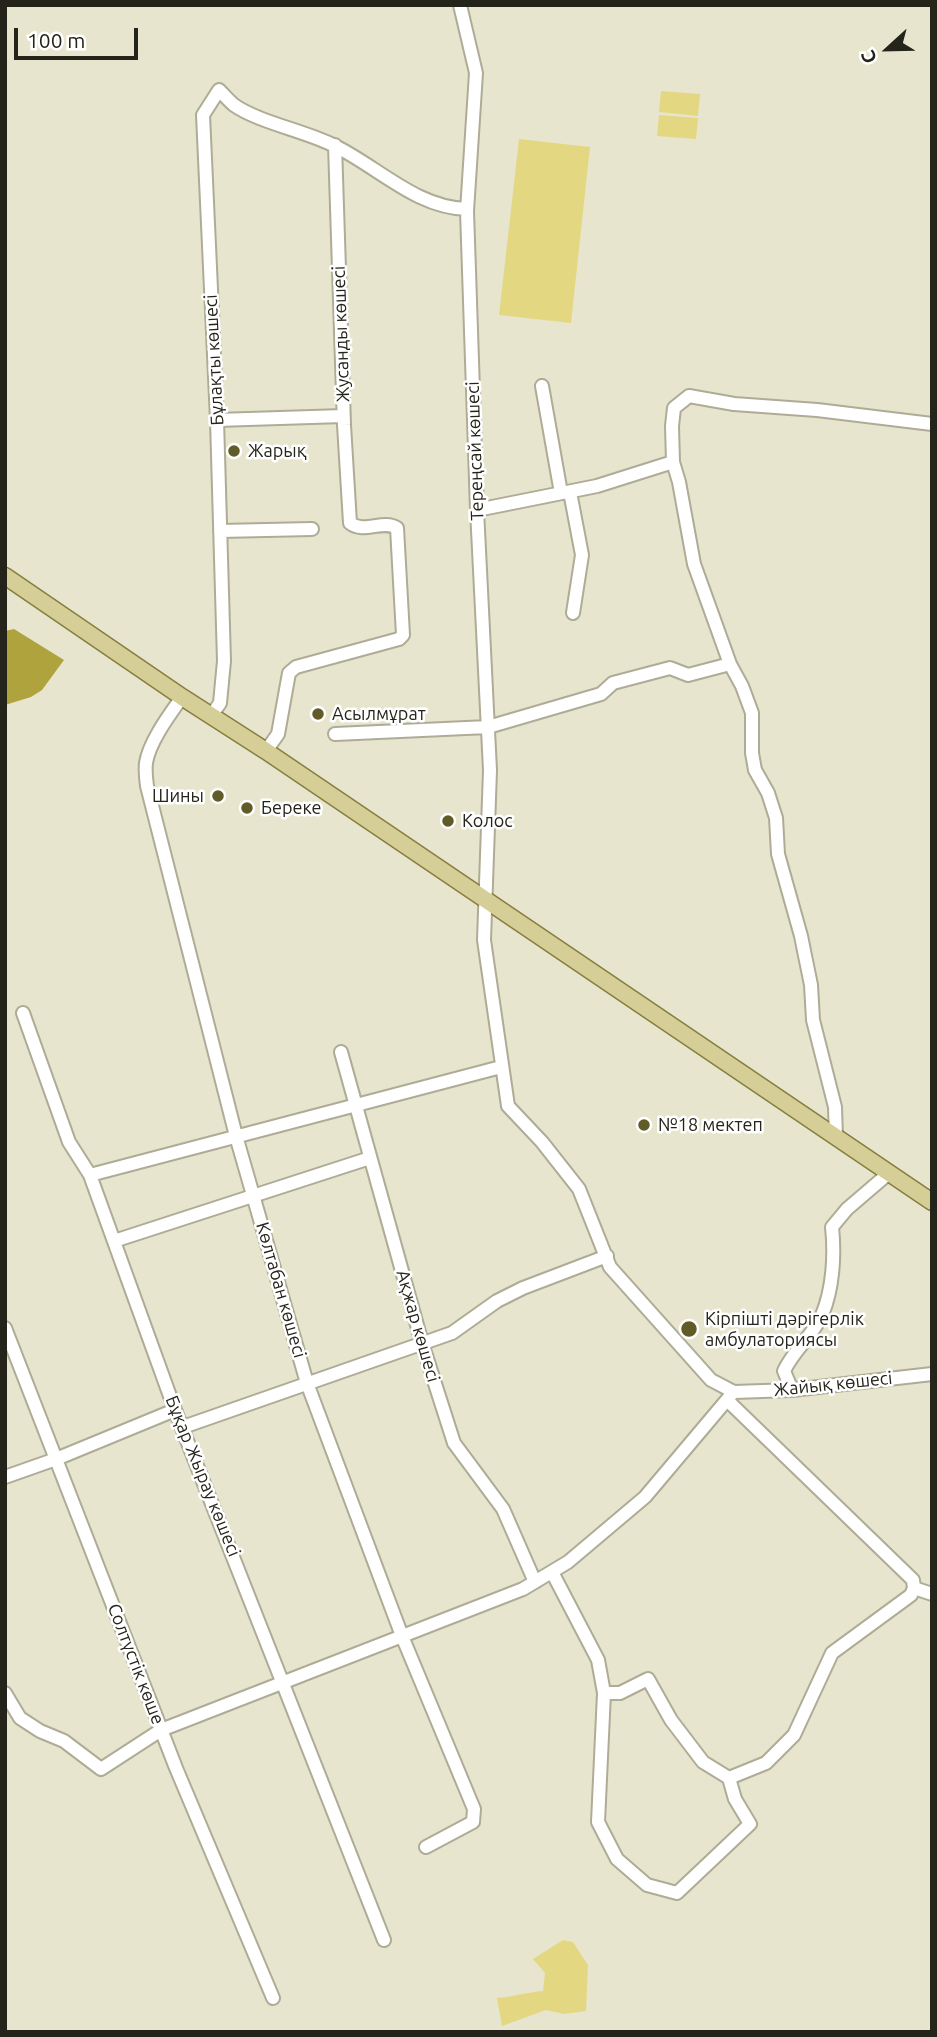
<!DOCTYPE html>
<html>
<head>
<meta charset="utf-8">
<style>
  body { margin:0 }
  #map { position:relative; width:937px; height:2037px; overflow:hidden; background:#e8e5ce; font-family:Ubuntu,sans-serif }
  canvas { display:block }
  .frame { position:absolute; inset:0; border:7px solid #25241b; pointer-events:none }
  .north { position:absolute; left:853px; top:14px; width:70px; height:70px; -webkit-text-stroke:5px #fff; paint-order:stroke; rotate:248deg; font-size:19px; font-weight:700; line-height:28px; text-align:center; color:#25241b }
  .north::after { content:''; display:block; margin:auto; width:24px; height:32px; background:#25241b; clip-path:polygon(50% 0,100% 100%,50% 72%,0 100%) }
  .scale { position:absolute; left:14px; top:28px; width:124px; height:32px; box-sizing:border-box; border:4px solid #25241b; border-top:0; padding-left:9px; font-size:21px; line-height:24px; white-space:nowrap; color:#25241b; -webkit-text-stroke:5px #fff; paint-order:stroke }
</style>
</head>
<body>
<div id="map">
<canvas width="937" height="2037"></canvas>
<div class="frame"></div>
<div class="north">С</div>
<div class="scale">100 m</div>
</div>
<script>
const ctx = document.querySelector('canvas').getContext('2d');
ctx.lineJoin = 'round';
function fillPath(path, color) {
  ctx.fillStyle = color;
  ctx.fill(path, 'evenodd');
}
function strokePath(path, color, width, dash) {
  ctx.strokeStyle = color;
  ctx.lineWidth = width;
  ctx.lineCap = dash ? 'butt' : 'round';
  ctx.setLineDash(dash || []);
  ctx.stroke(path);
}
function label(font, color, halo, rows, align = 'center') {
  ctx.font = font + ' Ubuntu,sans-serif';
  ctx.lineWidth = 5;
  ctx.setLineDash([]);
  ctx.textBaseline = 'middle';
  ctx.strokeStyle = halo;
  ctx.fillStyle = color;
  for (const [text, x, y, turn = 0] of rows) {
    ctx.save();
    ctx.translate(x, y);
    ctx.rotate((+turn || 0) * Math.PI / 180);
    ctx.textAlign = isNaN(turn) ? turn : align;
    if (halo) ctx.strokeText(text, 0, 0);
    ctx.fillText(text, 0, 0);
    ctx.restore();
  }
}
fillPath(new Path2D(`
  M661,91L700,94L698,116L659,112Z
  M659,115L698,118L696,139L657,136Z
  M519,139L590,147L571,323L499,315Z
  M563,1940L573,1942L588,1965L586,2011L564,2014L546,2010L502,2026L497,1998C513,1997 527,1992 543,1991L545,1973L533,1959Z`), '#e3d881');
fillPath(new Path2D(`
  M14,629L64,660L42,690L31,697L5,705V631Z`), '#afa33d');
const minor = new Path2D(`
  M460,5L476,73L467,211L477,510L490,770L484,940L508,1106L542,1142L579,1189L610,1267L711,1380L734,1392L792,1390L932,1374
  M542,386L561,493
  M217,420L343,416
  M570,492L582,555L573,613
  M477,510L597,486L673,462
  M220,531L312,529
  M730,664L694,564L679,482L673,462L672,426L674,408L689,396L734,404L817,410L932,424
  M182,697C170,714 149,742 146,763C145,770 146,778 147,786L236,1136L307,1383L402,1636L474,1809L473,1822L426,1847
  M211,716L220,703L224,661L217,420L203,115L219,90C224,95 229,101 234,105C258,122 305,131 333,145C377,166 416,208 467,209
  M335,734L488,727L601,694L613,683L670,668L688,675L730,664L742,686L752,713V753L755,770L768,793L776,818L778,854L801,936L811,985L813,1020L835,1107L836,1137
  M266,751L278,734L289,673L296,667L399,639L403,635L397,528C383,519 364,534 350,523L344,425L335,145
  M23,1013L69,1142L90,1175L175,1410L384,1940
  M341,1052L422,1343L454,1443L503,1509L535,1582
  M90,1175L501,1067
  M114,1241L370,1158
  M5,1328L176,1768L273,1998
  M792,1390L784,1371C793,1351 814,1334 822,1315C833,1289 835,1255 832,1227L847,1209L889,1173
  M183,1427L452,1333L497,1301L523,1288L607,1256
  M5,1477L56,1459L175,1410
  M552,1572L598,1660L604,1693L598,1822L617,1859L647,1885L677,1893L750,1824L735,1799L729,1778L766,1763L794,1735L832,1653L911,1595L914,1588L913,1580L727,1400
  M914,1588L932,1594
  M5,1693L20,1718L40,1731L64,1741L101,1769L161,1730L523,1589L568,1562L645,1497L731,1395
  M604,1693H620L648,1679L671,1720L703,1762L729,1778`);
const major = new Path2D(`
  M5,576L182,697L266,751L932,1202`);
strokePath(minor, '#aeac96', 16);
strokePath(major, '#867e3f', 19);
strokePath(minor, '#fff', 12);
strokePath(major, '#d6ce97', 16);
for (const [x, y, r, color] of [
  [234,451,7,"#615b27"],
  [318,714,7,"#615b27"],
  [218,796,7,"#615b27"],
  [247,808,7,"#615b27"],
  [448,821,7,"#615b27"],
  [644,1125,7,"#615b27"],
  [689,1329,9,"#615b27"]
]) {
  const dot = new Path2D();
  dot.arc(x, y, r, 0, 2 * Math.PI);
  ctx.fillStyle = color;
  ctx.fill(dot);
  strokePath(dot, '#fff', 2.5);
}
label('18px', '#25241b', '#fff', [
  ["Жусанды көшесі",341,334,-92],
  ["Бұлақты көшесі",214,360,-93],
  ["Тереңсай көшесі",475,451,-92],
  ["Көлтабан көшесі",281,1290,74],
  ["Ақжар көшесі",418,1326,74],
  ["Жайық көшесі",833,1384,-6],
  ["Бұқар Жырау көшесі",203,1476,68],
  ["Солтүстік көше",136,1664,69]
]);
label('18px', '#25241b', '#fff', [
  ["Жарық",248,451],
  ["Асылмұрат",332,714],
  ["Шины",204,796,"right"],
  ["Береке",261,808],
  ["Колос",462,821],
  ["№18 мектеп",658,1125],
  ["Кірпішті дәрігерлік",705,1319],
  ["амбулаториясы",705,1340]
], 'left');
</script>
</body>
</html>
